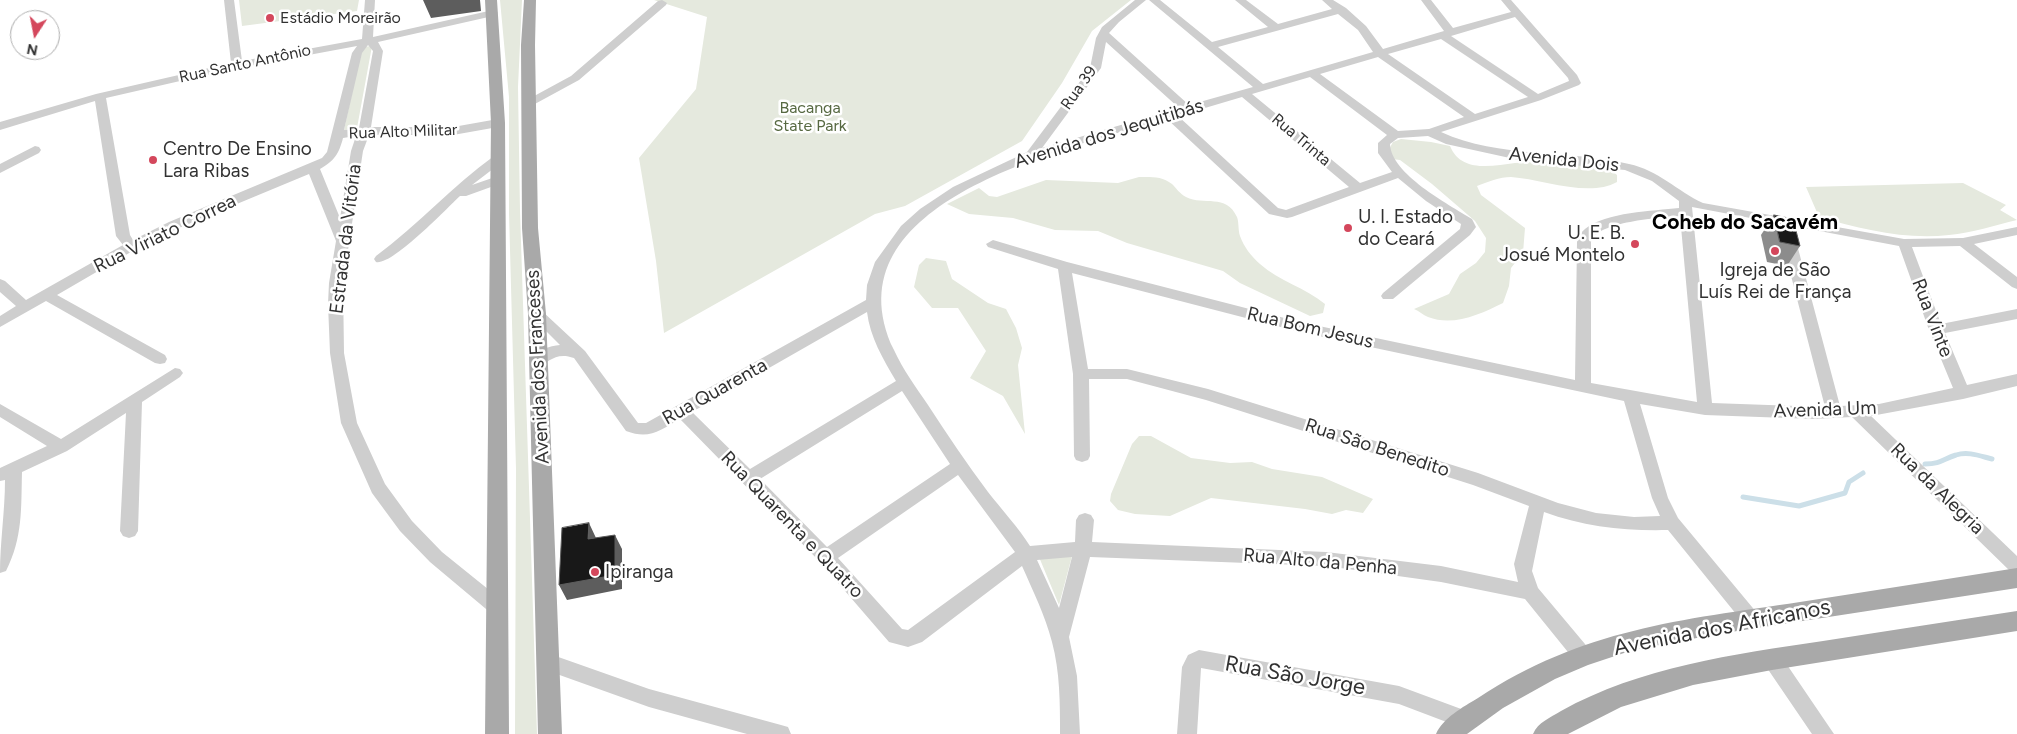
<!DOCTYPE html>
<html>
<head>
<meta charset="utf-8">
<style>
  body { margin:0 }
  #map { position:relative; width:2017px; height:734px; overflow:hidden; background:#fff; font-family:Figtree,sans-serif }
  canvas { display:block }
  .north { position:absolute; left:10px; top:10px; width:50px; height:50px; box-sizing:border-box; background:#fff; border:1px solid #adadad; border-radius:50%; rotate:191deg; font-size:14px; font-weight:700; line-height:20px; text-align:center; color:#313131 }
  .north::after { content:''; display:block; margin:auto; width:18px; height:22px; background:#d4475c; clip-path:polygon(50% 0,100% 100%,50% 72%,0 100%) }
</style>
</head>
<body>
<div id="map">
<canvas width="2017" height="734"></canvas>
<div class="north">N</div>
</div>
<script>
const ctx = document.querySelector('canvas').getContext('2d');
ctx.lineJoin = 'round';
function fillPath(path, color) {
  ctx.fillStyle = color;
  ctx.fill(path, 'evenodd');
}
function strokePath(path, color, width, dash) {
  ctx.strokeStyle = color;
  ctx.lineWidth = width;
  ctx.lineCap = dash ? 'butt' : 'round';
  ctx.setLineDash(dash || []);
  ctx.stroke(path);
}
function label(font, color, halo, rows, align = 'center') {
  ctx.font = font + ' Figtree,sans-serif';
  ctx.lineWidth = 5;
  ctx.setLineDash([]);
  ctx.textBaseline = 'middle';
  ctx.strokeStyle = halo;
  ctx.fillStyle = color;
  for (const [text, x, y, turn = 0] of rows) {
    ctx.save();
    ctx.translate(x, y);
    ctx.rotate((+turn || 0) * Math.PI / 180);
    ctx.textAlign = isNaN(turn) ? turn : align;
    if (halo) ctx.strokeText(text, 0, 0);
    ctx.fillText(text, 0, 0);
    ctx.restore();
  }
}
fillPath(new Path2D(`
  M239,0H359L357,11L242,26Z
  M500,0H522L518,87L520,211L537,734H515L516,469L509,213V97Z
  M654,0H1131L1092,31L1062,83L1022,141L905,206L875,214L664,333L656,261L639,158L696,89L707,17Z
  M372,46L357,128L344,130L362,47Z
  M1401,139L1431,142L1450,146C1461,173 1492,166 1515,163C1532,161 1587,163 1603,167C1609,169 1612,171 1617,175V182C1589,198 1542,179 1511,177C1500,177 1487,182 1477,186L1481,195L1525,228L1523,253L1511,268L1509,286L1503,303C1481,314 1453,327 1428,317C1423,315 1419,311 1414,309L1449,294L1460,274L1476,263L1485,252L1486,238L1475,221L1432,184L1400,160L1392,159L1388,151L1393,142Z
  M1139,177C1151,177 1162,176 1172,184C1176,188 1180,194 1186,197C1204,206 1226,193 1237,217C1239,222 1238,230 1240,236C1244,247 1251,256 1260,264C1279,281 1306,288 1325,304L1323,313L1310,316L1240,283L1223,271L1127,243L1098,231L1055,230L1013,218L969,214L947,204L979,188L989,196L997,197L1046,180L1118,183Z
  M1963,183L2006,205L2000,210L2017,220C1995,225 1972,233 1949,235C1905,240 1861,229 1819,217L1806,187Z
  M926,258L946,261L952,279L988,303L1006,309L1016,328L1022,348L1018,365L1025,434L1003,396L970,378L986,351L958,308H932L914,287L919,265Z
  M1139,436H1151L1191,458L1230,463L1252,462L1272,469L1322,477L1373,499L1363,513L1346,510L1332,514L1305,509L1211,498L1170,516L1135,514L1118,510L1110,501L1111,494L1132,444Z
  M1072,556L1059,605L1039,557Z`), '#e5e9de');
strokePath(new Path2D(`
  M1925,464C1941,464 1943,459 1956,455C1968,451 1980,456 1992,459
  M1743,497L1799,506L1845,493L1849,482L1863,473`), '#ccdfe8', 5);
fillPath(new Path2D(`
  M224,0H234L242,61L362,39L365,0H375L373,37L493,10L498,13L493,16L378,42L383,51L371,127H453L498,119L504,123L498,127L453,135H369L363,151L343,283L344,353L357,423L385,484L412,521L442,552L504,602L507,608L504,614L498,616L492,614L430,562L400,531L372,493L341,423L330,353L328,304L329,283L336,241L309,174L179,228L136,249L57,295L165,355L167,359L165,363L160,364L155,363L46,301L0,327V316L16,306L0,292V279L5,281L26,300L123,245L116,236L95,101L0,130V122L96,94L231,63ZM368,45L373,51L359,128L344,130L362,53ZM357,46L352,53L327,152L322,158L169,222L133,240L130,235L106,98L228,70ZM356,136L351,151L340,218L320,169C334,161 339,154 343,138Z
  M662,0L667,3L666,5L579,80L533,105H525L523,103L525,101L571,76L658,1Z
  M1135,0H1146L1119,22L1109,33L1189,105L1253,87L1149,0H1160L1212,42L1268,27L1235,0H1246L1278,24L1332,9L1322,0H1333L1346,8L1366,26L1383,49L1444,31L1421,0H1431L1453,28L1511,12L1501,0H1511L1577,75L1581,83L1579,85L1541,100L1441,132C1500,159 1567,149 1629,164C1658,170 1677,191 1703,203L1904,239L1963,238L2017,227V235L1974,244L2017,277V289L2012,287L1960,246L1912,247L1941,324L2017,309V319L1945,333L1967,385L2017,374V386L1963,399L1871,416L2017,556V574L2011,572L1852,417L1814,419L1705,415L1640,404L1668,498L1678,518L1757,613L1760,619L1757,625L1751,627L1745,625L1668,530C1625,531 1585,527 1544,512L1532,571L1538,588L1590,650L1592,656L1590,662L1583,665L1576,662L1525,599L1441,582L1326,566L1090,557L1069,637L1077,676L1080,734H1060C1060,703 1060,672 1052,642C1045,615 1033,591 1022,566L922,642L908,647L889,642L820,562L680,419C660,430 650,440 626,431L574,358C552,350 548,368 533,364L531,360C536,350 550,346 560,345L532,317L530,314L532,311H542L585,351L638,423H646L866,300L867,285L875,262L901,226L920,209L953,187L1027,152L1090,68L1096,38L1102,27ZM1338,14L1358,30L1373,52L1263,84L1218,47ZM1515,17L1568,78L1569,81L1538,94L1451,36ZM1441,39L1528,97L1475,114L1388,54ZM1106,42L1179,108L1042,148L1101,68ZM1378,57L1464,117L1429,129L1398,131L1320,74ZM1310,77L1387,135L1378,143V153L1392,172L1360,183L1252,94ZM1242,97L1349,187L1286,210L1278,208L1178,116ZM1167,119L1269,214L1287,218L1292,217L1398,178L1426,201L1461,224L1460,229L1383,293L1381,296L1383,299H1393L1470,235L1476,227L1472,219C1448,204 1391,174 1390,144L1398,138L1428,136L1446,144L1519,160L1625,170L1652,181L1679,201V208C1653,211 1606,212 1585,229C1581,232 1579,237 1577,242L1575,380L1300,322L1067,262L993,240L986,244L988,247L1058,269L1073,374L1074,456L1076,460L1082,462L1088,460L1090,456L1089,379H1127L1206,400L1473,485L1529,506L1514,564L1518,582L1441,566L1326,552L1092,542L1094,520L1091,515L1085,513L1079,515L1076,520L1075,542L1030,546C1018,527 1002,510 988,492C967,464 947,434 928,405C916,387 903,370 894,350C824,200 1070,148 1167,119ZM1692,207L1899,246L1929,330L1953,388L1879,404L1840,406L1795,237L1788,233L1781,237L1825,407L1712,403ZM1680,216L1697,402L1591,383V242C1597,221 1660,218 1680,216ZM1072,273L1300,332L1624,401L1652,498L1660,516L1634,517L1596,513L1558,503L1478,473L1208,389L1127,369H1088ZM867,312C870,337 883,359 896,381L750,469L692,412ZM902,391L950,464L827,547L760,479ZM958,475L1015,552L908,630L902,629L838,558ZM1072,557L1059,608L1037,560Z
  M35,146L39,147L41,150L39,153L0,173V164Z
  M498,155L504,159L502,162L472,185L498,176L502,177L504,180L502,183L466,196H460C446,209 392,266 376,262L374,259L376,256C418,225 452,186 494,156Z
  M175,368L180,369L183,373L180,377L142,402L138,531L135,536L129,538L123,536L120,531L126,413L67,451L22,472C21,509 23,537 6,571L0,573C0,542 5,511 5,480L0,481V468L47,446L0,417V404L61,439Z
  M1199,650L1399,686L1472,713L1475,720L1472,727L1465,729L1399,704L1201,668L1197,734H1177L1182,667L1188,655Z
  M1772,650L1779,653L1834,734H1812L1765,665L1763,659L1765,653Z
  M547,653L649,689L781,725L788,727L791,734H747L649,707L540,668L538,662L540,656Z`), '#cecece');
fillPath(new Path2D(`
  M485,0H497L505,123L509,734H485L491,123Z
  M524,0H536L535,45L538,228L546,314L562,734H538L528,314L522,228L521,45Z
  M2017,568V588L1718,634L1633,650L1588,665L1555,679L1503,708L1467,734H1436C1443,718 1463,707 1478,698C1583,629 1680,620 1800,602C1873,591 1945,579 2017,568Z
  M2017,611V631L1772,670L1693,685L1621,707L1568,734H1533C1538,722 1550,718 1561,711C1640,667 1734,654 1823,641C1887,631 1952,621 2017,611Z`), '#a9a9a9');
fillPath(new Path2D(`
  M1774,215L1800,246L1787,266L1767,262L1761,235Z`), '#8c8c8c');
fillPath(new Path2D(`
  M423,0H480L481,11L431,18Z
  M589,523L596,538L588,539Z
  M615,535L622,549V589L567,600L559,585Z`), '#5d5d5d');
const building = new Path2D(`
  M1774,215L1793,219L1800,246L1780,242Z
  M589,523L588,539L615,535V575L559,585L562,528Z`);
fillPath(building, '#181818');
strokePath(building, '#5d5d5d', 1);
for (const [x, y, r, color] of [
  [270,18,5,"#d4475c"],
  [153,160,5,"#d4475c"],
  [1348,228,5,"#d4475c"],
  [1635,244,5,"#d4475c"],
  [1775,251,5,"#d4475c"],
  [595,572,5,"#d4475c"]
]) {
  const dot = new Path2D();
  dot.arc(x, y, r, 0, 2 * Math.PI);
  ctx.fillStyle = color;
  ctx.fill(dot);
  strokePath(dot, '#fff', 2);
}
label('16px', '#313131', '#fff', [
  ["Estádio Moreirão",280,18]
], 'left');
label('16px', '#313131', '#fff', [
  ["Rua Santo Antônio",245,64,-12],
  ["Rua 39",1079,88,-55],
  ["Rua Alto Militar",403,132,-2],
  ["Rua Trinta",1301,140,40]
]);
label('16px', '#576942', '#fff', [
  ["Bacanga",810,108],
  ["State Park",810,126]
]);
label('19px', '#313131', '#fff', [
  ["Avenida dos Jequitibás",1109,134,-17],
  ["Avenida Dois",1564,160,6],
  ["Rua Viriato Correa",165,234,-26],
  ["Estrada da Vitória",346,239,-83],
  ["Rua Vinte",1932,318,69],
  ["Rua Bom Jesus",1310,328,13],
  ["Avenida dos Franceses",538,367,-93],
  ["Rua Quarenta",715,392,-29],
  ["Avenida Um",1825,410,-2],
  ["Rua São Benedito",1377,448,18],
  ["Rua da Alegria",1937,489,44],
  ["Rua Quarenta e Quatro",792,525,46],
  ["Rua Alto da Penha",1320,562,5]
]);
label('19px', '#313131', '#fff', [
  ["Centro De Ensino",163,149],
  ["Lara Ribas",163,171],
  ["U. I. Estado",1358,217],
  ["do Ceará",1358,239],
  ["U. E. B.",1625,233,"right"],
  ["Josué Montelo",1625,255,"right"],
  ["Igreja de São",1775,270,"center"],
  ["Luís Rei de França",1775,292,"center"],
  ["Ipiranga",605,572]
], 'left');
label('bold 21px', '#000', '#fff', [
  ["Coheb do Sacavém",1745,223]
]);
label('22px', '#313131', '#fff', [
  ["Avenida dos Africanos",1722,628,-11],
  ["Rua São Jorge",1295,676,10]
]);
</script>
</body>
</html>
